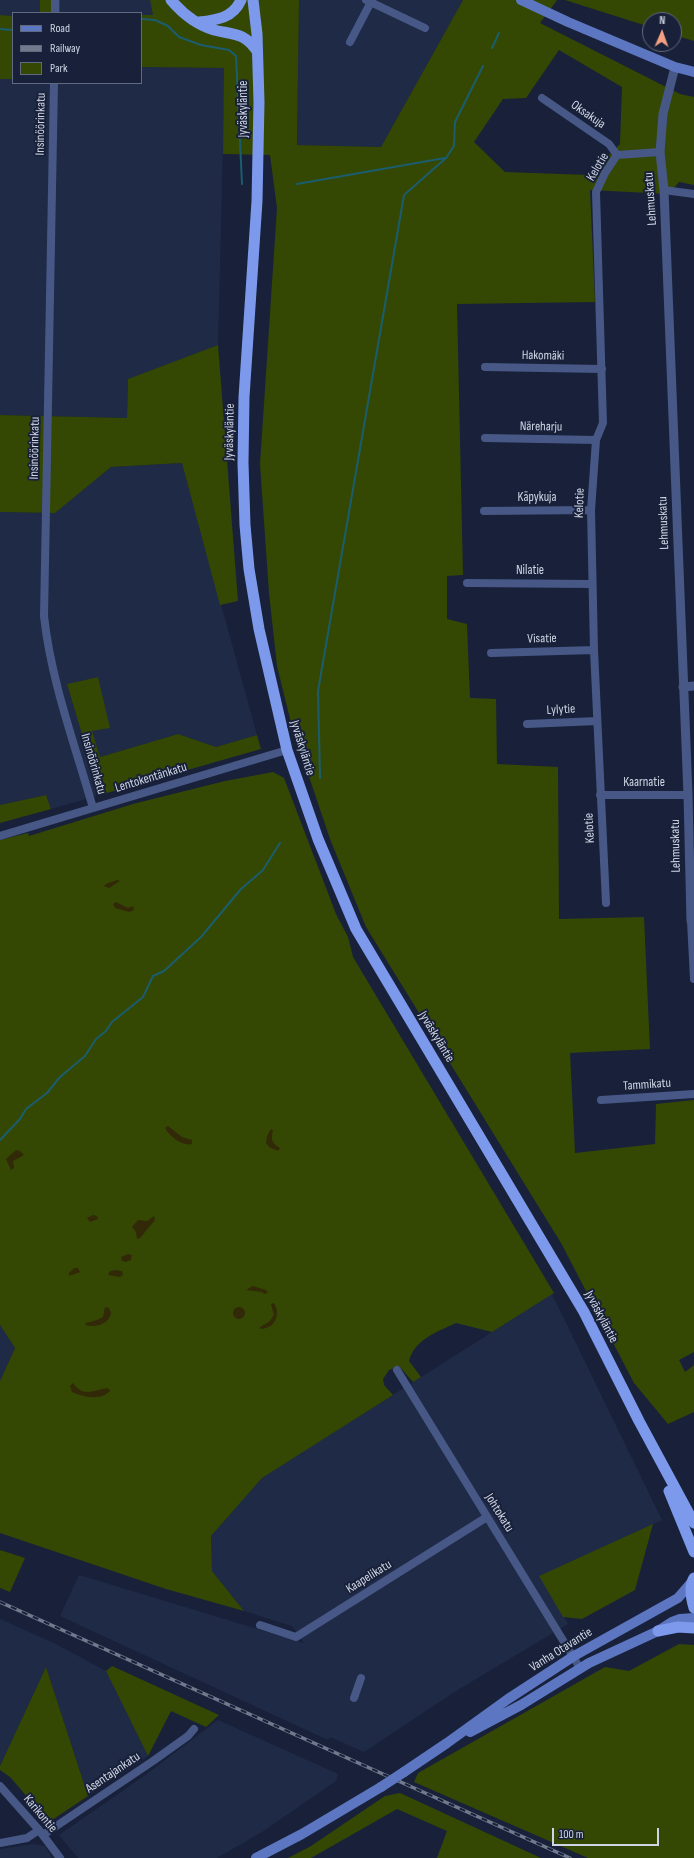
<!DOCTYPE html>
<html>
<head>
<meta charset="utf-8">
<style>
  body { margin:0 }
  #map { position:relative; width:694px; height:1858px; overflow:hidden; background:#182139; font-family:"Sofia Sans Condensed",sans-serif }
  canvas { display:block }
  .legend { position:absolute; left:12px; top:12px; width:130px; height:72px; box-sizing:border-box; background:#182139; border:1px solid #61697e; margin:0; padding:5px 7px; list-style:none; font-size:12px; color:#ced5e5 }
  .legend li { display:flex; align-items:center; gap:8px; height:20px }
  .legend b { width:20px; border:1px solid #61697e }
  .north { position:absolute; left:642px; top:12px; width:40px; height:40px; box-sizing:border-box; background:#182139; border:1px solid #61697e; border-radius:50%; rotate:2deg; font-size:11px; font-weight:700; line-height:16px; text-align:center; color:#ced5e5 }
  .north::after { content:''; display:block; margin:auto; width:14px; height:18px; background:#f3a082; clip-path:polygon(50% 0,100% 100%,50% 72%,0 100%) }
  .scale { position:absolute; left:552px; top:1828px; width:107px; height:18px; box-sizing:border-box; border:2px solid #ced5e5; border-top:0; padding-left:5px; font-size:12px; line-height:14px; white-space:nowrap; color:#ced5e5; -webkit-text-stroke:3px #182139; paint-order:stroke }
</style>
</head>
<body>
<div id="map">
<canvas width="694" height="1858"></canvas>
<ul class="legend">
<li><b style="height:5px;background:#5c76c1"></b>Road</li>
<li><b style="height:5px;background:#71798d"></b>Railway</li>
<li><b style="height:11px;background:#344803"></b>Park</li>
</ul>
<div class="north">N</div>
<div class="scale">100 m</div>
</div>
<script>
const ctx = document.querySelector('canvas').getContext('2d');
ctx.lineJoin = 'round';
function fillPath(path, color) {
  ctx.fillStyle = color;
  ctx.fill(path, 'evenodd');
}
function strokePath(path, color, width, dash) {
  ctx.strokeStyle = color;
  ctx.lineWidth = width;
  ctx.lineCap = dash ? 'butt' : 'round';
  ctx.setLineDash(dash || []);
  ctx.stroke(path);
}
function label(font, color, halo, rows, align = 'center') {
  ctx.font = font + ' "Sofia Sans Condensed",sans-serif';
  ctx.lineWidth = 4;
  ctx.setLineDash([]);
  ctx.textBaseline = 'middle';
  ctx.strokeStyle = halo;
  ctx.fillStyle = color;
  for (const [text, x, y, turn = 0] of rows) {
    ctx.save();
    ctx.translate(x, y);
    ctx.rotate((+turn || 0) * Math.PI / 180);
    ctx.textAlign = isNaN(turn) ? turn : align;
    if (halo) ctx.strokeText(text, 0, 0);
    ctx.fillText(text, 0, 0);
    ctx.restore();
  }
}
fillPath(new Path2D(`
  M0,0H40V13H13V16L0,15Z
  M60,0H150L153,15H141V13L60,12Z
  M299,0H463L381,147L297,145Z
  M141,67L225,68L218,345L128,379L127,418L0,415V79H13V83H141Z
  M182,463L257,735L216,747L178,734L100,757L92,731L109,728L98,677L67,684L100,795L51,809L46,795L0,805V512L55,513L111,467Z
  M552,1294L662,1520L540,1576L568,1624L456,1691L364,1752L330,1737L328,1740L60,1616L79,1575L304,1643L292,1626L244,1611L212,1571L211,1536L262,1478Z
  M0,1325L15,1348L0,1381Z
  M0,1619L56,1644L106,1671L148,1756L88,1796L46,1667L0,1766Z
  M218,1720L338,1774L336,1781L262,1832L217,1858H78L59,1835L144,1776Z
  M33,1844L45,1846L52,1858H0V1849Z`), '#1f2a47');
fillPath(new Path2D(`
  M40,0H60V12L85,13H40Z
  M150,0H299L297,145L381,147L463,0H557L540,23L680,94L694,97V185L679,182L669,194L590,190L595,302L457,304L463,575L447,576V619L467,624L470,698L496,699L497,764L558,767L559,919L644,917L650,1049L570,1053L575,1153L655,1144L656,1104L694,1100V1352L679,1360L685,1372L694,1365V1412L668,1424L634,1383L561,1243L366,927L330,839L291,723L277,666L269,593L260,464L277,208L270,155L223,154L224,68L141,67V15H153ZM559,50L622,87L620,144L589,175L505,172L474,142L503,99L526,98Z
  M565,0H694V41L674,35V20H650V27Z
  M0,15L13,16V79H0Z
  M218,345L238,601L220,605L182,463L111,467L55,513L0,512V415L127,418L128,379Z
  M98,677L110,728L92,731L100,757L178,734L216,747L257,735L261,749L100,795L67,684Z
  M273,772L284,778L336,914L348,937L353,957L554,1293L492,1332L456,1323C437,1332 415,1339 409,1361L421,1377L413,1382L399,1366L389,1370L383,1379L384,1385L393,1395L262,1478L211,1536L212,1571L244,1611L166,1589L0,1533V1381L15,1348L0,1325V840L28,833L29,836L133,804L225,781Z
  M46,795L51,809L0,823V805Z
  M653,1524L635,1590L582,1619L563,1617L539,1576Z
  M0,1550L25,1558L10,1592L0,1588Z
  M679,1644L694,1645V1858H588L414,1782L418,1773L605,1667L629,1671Z
  M112,1666L219,1715L206,1727L171,1711L148,1756L106,1671Z
  M46,1667L88,1796L49,1822L10,1777L0,1770V1766Z
  M400,1793L541,1858H437L447,1831L397,1809L311,1858H288L311,1846L385,1796Z`), '#344803');
fillPath(new Path2D(`
  M117,880L120,881L109,888L104,886L106,884Z
  M116,902L128,908L133,906L134,910L129,912L115,908L113,904Z
  M168,1126L182,1137L192,1140V1144C183,1147 169,1136 165,1128Z
  M271,1129L273,1130C271,1139 271,1143 280,1148L278,1151L269,1147L266,1143L267,1136Z
  M16,1150L20,1151L24,1155L13,1161L14,1168L11,1170L6,1159Z
  M93,1215L97,1216L98,1219L90,1222L87,1218Z
  M154,1216L155,1220L140,1238L137,1239L136,1232L132,1227L138,1220L147,1221Z
  M128,1254L132,1255L131,1260L126,1262L122,1261L121,1257Z
  M74,1268H78L80,1272L69,1276V1273Z
  M115,1270L122,1271L123,1275L120,1277L108,1275L110,1271Z
  M253,1286L266,1290L268,1293L264,1294L262,1292L246,1290Z
  M274,1303C281,1315 275,1328 261,1329L260,1327L269,1322L274,1315L271,1304Z
  M105,1307L109,1308L111,1313C109,1324 96,1328 85,1325L86,1323L97,1320L103,1317Z
  M233 1313a6 6 0 1 1 12 0a6 6 0 1 1-12 0Z
  M73,1383C83,1398 94,1390 108,1388L110,1391C101,1401 83,1397 72,1392L70,1386Z`), '#312908');
strokePath(new Path2D(`
  M141,19L155,20L168,26L179,37L201,45L229,50L236,56L242,184
  M0,29L13,30
  M492,48L499,33
  M297,184L445,158
  M320,778L318,691L404,195L446,158L454,146L455,122L483,66
  M0,1140L20,1119L26,1109L47,1093L60,1077L85,1056L96,1039L106,1031L112,1022L143,997L153,976L164,971L201,937L241,889L263,870L280,843`), '#1b5d6e', 2);
strokePath(new Path2D(`
  M366,0L425,28
  M55,13V0
  M350,42L372,0
  M54,83L44,616C51,681 75,745 93,808
  M542,98L609,144L617,155
  M664,190L694,194
  M485,367L602,369
  M485,438L596,440
  M484,511L591,510
  M467,583L592,584
  M491,653L594,650
  M527,724L597,721
  M600,795H688
  M0,836L287,750
  M606,903L594,650L591,510L596,440L603,423L596,192L605,173L617,155L660,152
  M691,921L694,979
  M601,1100L694,1094
  M397,1370L580,1668
  M260,1625L296,1637L487,1517
  M354,1698L361,1678
  M0,1786L39,1830L60,1858
  M43,1835L153,1761L188,1736L194,1729
  M0,1843L27,1838L39,1830`), '#475887', 8);
strokePath(new Path2D(`
  M675,67L663,114L660,152L664,190L688,795L691,921H694
  M683,687L694,686`), '#475887', 9);
strokePath(new Path2D(`
  M521,0L568,22L675,67L694,72
  M470,1732L521,1705L589,1663L658,1631L672,1622L680,1619L694,1618
  M404,1772L447,1743L508,1699L574,1656L678,1598L691,1583
  M256,1858L302,1834L381,1787`), '#5c76c1', 10);
strokePath(new Path2D(`
  M171,0C182,13 197,25 214,30C234,35 244,32 257,51
  M253,0L257,34L259,102L257,201L244,397L243,463L245,525L249,569L259,629L287,750L318,839L356,929L584,1312L639,1421L694,1523
  M199,22C217,20 233,18 241,0
  M669,1491L694,1552
  M694,1578C689,1586 691,1598 694,1608
  M658,1631L678,1627L694,1628`), '#7c99ec', 11);
const rail = new Path2D(`
  M0,1602L570,1858`);
strokePath(rail, '#71798d', 3.5);
strokePath(rail, '#182139', 2, [6]);
strokePath(new Path2D(`
  M381,1787L404,1772`), '#5c76c1', 10);
label('13px', '#ced5e5', '#182139', [
  ["Jyväskyläntie",244,109,-90],
  ["Oksakuja",588,115,35],
  ["Insinöörinkatu",41,124,-89],
  ["Kelotie",598,167,-59],
  ["Lehmuskatu",651,199,-94],
  ["Hakomäki",543,356,1],
  ["Näreharju",541,427,1],
  ["Jyväskyläntie",230,432,-89],
  ["Insinöörinkatu",35,448,-89],
  ["Käpykuja",537,498],
  ["Kelotie",580,503,-88],
  ["Lehmuskatu",664,523,-92],
  ["Nilatie",530,571],
  ["Visatie",542,639,-1],
  ["Lylytie",561,710,-3],
  ["Jyväskyläntie",302,748,73],
  ["Insinöörinkatu",93,764,74],
  ["Lentokentänkatu",151,778,-17],
  ["Kaarnatie",644,783],
  ["Kelotie",590,828,-93],
  ["Lehmuskatu",676,846,-91],
  ["Jyväskyläntie",436,1037,59],
  ["Tammikatu",647,1085,-4],
  ["Jyväskyläntie",601,1317,62],
  ["Johtokatu",499,1513,58],
  ["Kaapelikatu",369,1577,-32],
  ["Vanha Otavantie",561,1650,-32],
  ["Asentajankatu",113,1773,-34],
  ["Karikontie",40,1814,50]
]);
</script>
</body>
</html>
